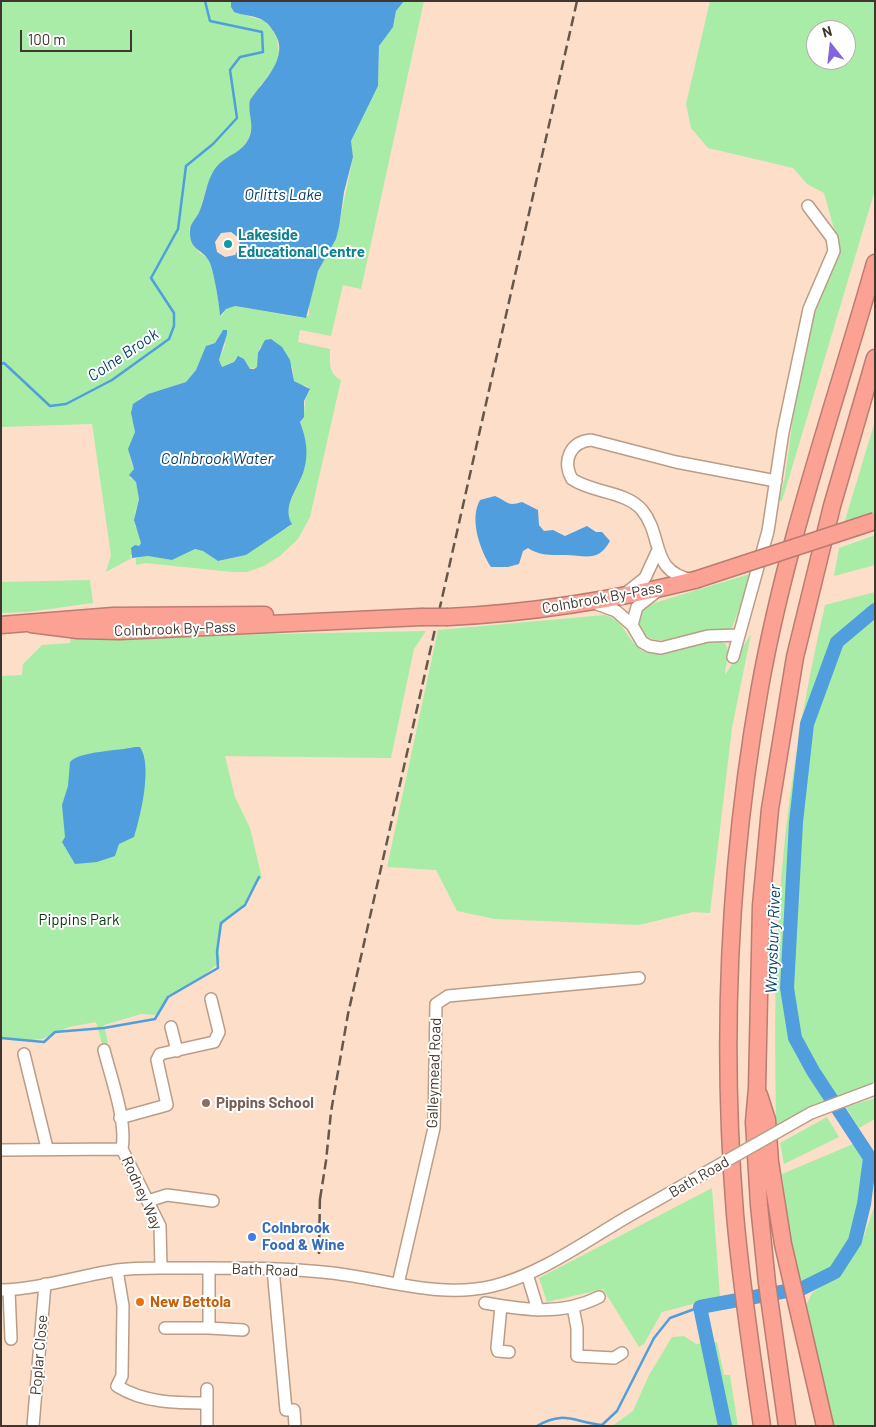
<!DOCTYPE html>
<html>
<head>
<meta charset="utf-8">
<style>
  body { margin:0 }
  #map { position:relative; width:876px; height:1427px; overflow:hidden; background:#fddfc9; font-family:Barlow,sans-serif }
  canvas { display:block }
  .frame { position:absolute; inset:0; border:2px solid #41362d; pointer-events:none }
  .north { position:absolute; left:806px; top:20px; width:50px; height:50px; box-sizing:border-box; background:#fff; border:1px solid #b3afab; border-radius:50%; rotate:344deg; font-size:14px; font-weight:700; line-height:20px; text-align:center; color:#41362d }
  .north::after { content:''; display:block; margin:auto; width:18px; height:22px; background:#8364df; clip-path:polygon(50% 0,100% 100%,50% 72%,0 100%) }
  .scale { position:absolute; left:20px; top:30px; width:112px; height:22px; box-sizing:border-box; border:2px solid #41362d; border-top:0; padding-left:6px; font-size:15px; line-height:18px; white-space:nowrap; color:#41362d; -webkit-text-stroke:4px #fff; paint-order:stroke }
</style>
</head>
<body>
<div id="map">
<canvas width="876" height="1427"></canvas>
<div class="frame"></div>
<div class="north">N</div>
<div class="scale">100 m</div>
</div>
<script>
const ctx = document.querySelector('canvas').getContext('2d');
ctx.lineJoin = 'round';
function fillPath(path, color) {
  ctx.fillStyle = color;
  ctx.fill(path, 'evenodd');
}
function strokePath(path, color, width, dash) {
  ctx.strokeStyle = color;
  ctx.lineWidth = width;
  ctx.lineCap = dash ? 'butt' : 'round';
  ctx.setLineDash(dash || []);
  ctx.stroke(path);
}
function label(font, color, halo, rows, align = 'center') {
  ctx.font = font + ' Barlow,sans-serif';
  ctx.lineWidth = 4;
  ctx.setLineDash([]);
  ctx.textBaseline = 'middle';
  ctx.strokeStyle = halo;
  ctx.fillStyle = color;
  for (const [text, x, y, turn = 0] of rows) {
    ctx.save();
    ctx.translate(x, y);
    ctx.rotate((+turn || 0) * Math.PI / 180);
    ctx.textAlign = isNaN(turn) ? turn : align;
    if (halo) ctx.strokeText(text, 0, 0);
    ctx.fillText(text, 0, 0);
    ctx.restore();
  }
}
fillPath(new Path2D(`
  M1,1H231V7L234,12L265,21L277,36L279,53L277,64L260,86L249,106L253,125L248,140L241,150L217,166L206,189L200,211L189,229C192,235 194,246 198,251C201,255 207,256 210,261C212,266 221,309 220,315L222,316L226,308L235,306L303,318L309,315V303L318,271L336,239L353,157L351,141L378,86L379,46L394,23L396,11L404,1H424L361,289L343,285L331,336L300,330L298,342L330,349C330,363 328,373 341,380L310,517L298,539L280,556L264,566L247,572H232L145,563L136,565V558L148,556L172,560L195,549L203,551L219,561L246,555L276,533L289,527L291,522L288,519C287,508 291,499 296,489C309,467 308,444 300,421C308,412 301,402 310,391L307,386L298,384L294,381L292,366L260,346L257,367L250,369L244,359L236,358L234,362L222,367L219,360L225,345L222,331L215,343L208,345L196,370L186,382L148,394L139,399L131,413L135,432C129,449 127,451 134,469L130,478L136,481L139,499L135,513V526L139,532L141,543L130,556L132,558L106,572L111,555L92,424L1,427Z
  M710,1H875V190L782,501L779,500L785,477L796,395L815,307L840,250L824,193L807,184L793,168L708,148L691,128L686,104ZM816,30H846V60H816Z
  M875,421V515L843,527Z
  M875,535V565L834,576L839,548Z
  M753,573L732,628C723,631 712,631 702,633C675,639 631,654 641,607Z
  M90,580L93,603L28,612L1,613V582Z
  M875,592V1082L814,1106L776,1126C775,1055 774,983 779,911C785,808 802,705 825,605Z
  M604,615C626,619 626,643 645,652C665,660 717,630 726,645C731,653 725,667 725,675L751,634L732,728L710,913L693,912L639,925L495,919L457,911L436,870L387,867L438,630Z
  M426,631L414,649L391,758L225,756L235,797L250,828L262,878L256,883L246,902L222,925L218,945L220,962L199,979L168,996L157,1015L141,1014L104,1025L108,1043L102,1044L96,1022L69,1027L42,1039L17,1041L1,1038V676L22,675L23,664L42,645L70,643L71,638Z
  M875,1098V1119L859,1128L846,1107Z
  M827,1117L839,1137L784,1164L780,1143Z
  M853,1144L865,1160L862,1197L851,1241L830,1269L801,1283L791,1241L782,1174Z
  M712,1188L720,1297L662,1312L644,1344L639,1347L603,1289L547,1302L539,1278Z
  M875,1204V1426H834L806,1306L812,1293L833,1278L862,1242Z
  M684,1336L696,1344L717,1342L724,1375H730L738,1426H612L633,1411L649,1375L672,1337Z`), '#a8eca7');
fillPath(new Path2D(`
  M231,1H404L396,11L393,27L379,46L378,86L351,141L353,157L344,192L339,227L336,239L318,271L306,318L235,306L226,309L220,316C220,307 213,267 209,261C202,248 189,251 190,230C190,223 198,217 200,210C206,195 207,176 219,164C228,155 242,152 248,140C256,126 247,114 250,100C263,81 291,57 274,32C271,28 268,23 264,21C256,15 243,16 234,12L231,7ZM231,232L239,238L240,247L235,255L225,257L217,252L215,242L221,233Z
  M223,330H227V334L219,360L222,367L234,362L238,356L244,359L250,369H254L257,367L258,353L265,340L271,339L282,347L290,360L294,381L310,389L304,401V417L300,422C306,438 309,453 304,470C299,488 281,506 292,524L246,555L218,561L203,551L195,549L172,560L148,556L132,558L131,548L135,545L139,546L141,543L134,520L139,499L136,482L129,475L134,469L128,449L135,432L131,413L133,404L148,394L186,382L196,370L206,346L215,343Z
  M495,496C507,501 507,507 522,502L538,510L539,525L544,531L553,530L565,536L587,526L596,532H602L610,541C598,563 585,555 565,555C551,555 540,556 528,548L523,551L519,564L508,567H491C480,550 469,519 480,500Z
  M135,747H140C153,766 140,818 134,837L119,844L115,856L97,862L75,864L62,842L65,837L62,805L68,786L70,762C80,751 118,751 135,747Z`), '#509edd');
strokePath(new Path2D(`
  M1,364L4,363L50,406L66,404L112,380L169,339L174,326V313L151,278L178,229L186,166L213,144L237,118L230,70L240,57L263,52L262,32L210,21L205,1
  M1,1038L44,1042L55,1032L104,1028L155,1019L168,997L218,968L217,952L221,923L245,905L259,877
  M537,1426C564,1410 574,1422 602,1425L617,1411L654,1338L670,1318L700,1307`), '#509edd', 2.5);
strokePath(new Path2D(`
  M725,1426L700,1307L803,1288L835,1272L855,1241L864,1204L870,1158L813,1071L795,1038L787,988L796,822L807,724L837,642L875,610`), '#509edd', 14);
const minor = new Path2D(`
  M693,580C649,572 664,537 642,510C626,491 592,493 572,479C562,461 570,442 591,440L676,462L776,481
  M626,593L645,578L657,552
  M594,603L616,611L632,625L642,642L649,646L661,648L708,636L739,635
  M632,625L637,607L656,592
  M733,657L768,531L783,432L809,309L834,251L832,238L808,206
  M171,1027L177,1051
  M104,1050C111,1078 127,1121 122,1149
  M24,1054L47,1148
  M120,1118L167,1105L157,1060L160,1054L214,1042L219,1032L211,999
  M1,1150L122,1149L160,1226L161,1268
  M148,1201L167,1195L213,1201
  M209,1268V1328L243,1330
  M273,1269L286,1410H294L295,1426
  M117,1270L123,1306L122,1376L117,1386C144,1403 176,1403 207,1403V1426
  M527,1274L538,1310
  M398,1284L434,1128L436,1004L448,996L639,978
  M1,1290C40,1289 78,1276 117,1270C138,1267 160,1268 181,1268C231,1268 282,1267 332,1273C386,1279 439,1299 493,1286C539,1275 586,1241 627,1217
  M9,1290L11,1339
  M485,1303C525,1310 561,1316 599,1297
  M501,1306L497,1348L498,1351L509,1352
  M573,1307L577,1328V1356L614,1358L622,1353
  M165,1328H209
  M207,1403V1389
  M33,1426L45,1284`);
const highway = new Path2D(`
  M448,617C531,613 614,600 695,580
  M31,624L78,630L120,631L421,617
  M1,625L113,616L265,615
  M759,1095L767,1120L770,1162L783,1244L825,1426
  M762,1426C752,1355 741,1285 735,1214C721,1038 729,861 760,687C786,542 835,404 875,263
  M787,1426L767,1283L759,1205L754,1122L757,1088L761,906L770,809L795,657L832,506L875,358`);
strokePath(minor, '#b99d88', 14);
strokePath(highway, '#ba7c70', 19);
strokePath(minor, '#fff', 11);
strokePath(highway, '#fba294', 16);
strokePath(new Path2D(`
  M320,1199L326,1161L331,1112L348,1014L577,1
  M319,1254L320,1194`), '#66574c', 2.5, [10, 5]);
const minorBridge = new Path2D(`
  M627,1217L811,1113L875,1089`);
const highwayBridge = new Path2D(`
  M695,580L875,521
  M421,617H448`);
strokePath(minorBridge, '#b99d88', 14, []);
strokePath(highwayBridge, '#ba7c70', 19, []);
strokePath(minorBridge, '#fff', 11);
strokePath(highwayBridge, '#fba294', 16);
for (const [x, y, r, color] of [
  [228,244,5,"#0f9aa8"],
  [206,1103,5,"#8d6e63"],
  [252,1237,5,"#3f7fe0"],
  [140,1302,5,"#e8710a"]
]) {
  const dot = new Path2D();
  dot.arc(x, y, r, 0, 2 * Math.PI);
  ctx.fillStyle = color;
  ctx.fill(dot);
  strokePath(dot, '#fff', 2);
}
label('bold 15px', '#0d838f', '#fff', [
  ["Lakeside",238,235],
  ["Educational Centre",238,252]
], 'left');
label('15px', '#41362d', '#fff', [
  ["Colnbrook By-Pass",602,598,-10],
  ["Colnbrook By-Pass",175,629,-2],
  ["Galleymead Road",434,1073,-88],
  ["Bath Road",699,1177,-30],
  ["Rodney Way",142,1193,66],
  ["Bath Road",265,1270,2],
  ["Poplar Close",39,1355,-85]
]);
label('15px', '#04380a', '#fff', [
  ["Pippins Park",79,920]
]);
label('bold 15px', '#785e54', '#fff', [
  ["Pippins School",216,1103]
], 'left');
label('bold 15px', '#366cbe', '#fff', [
  ["Colnbrook",262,1228],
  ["Food & Wine",262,1245]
], 'left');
label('bold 15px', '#c56008', '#fff', [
  ["New Bettola",150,1302]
], 'left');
label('italic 16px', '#04426b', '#fff', [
  ["Orlitts Lake",283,195],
  ["Colne Brook",123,355,-34],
  ["Colnbrook Water",217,459],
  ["Wraysbury River",773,939,-88]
]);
</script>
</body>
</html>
